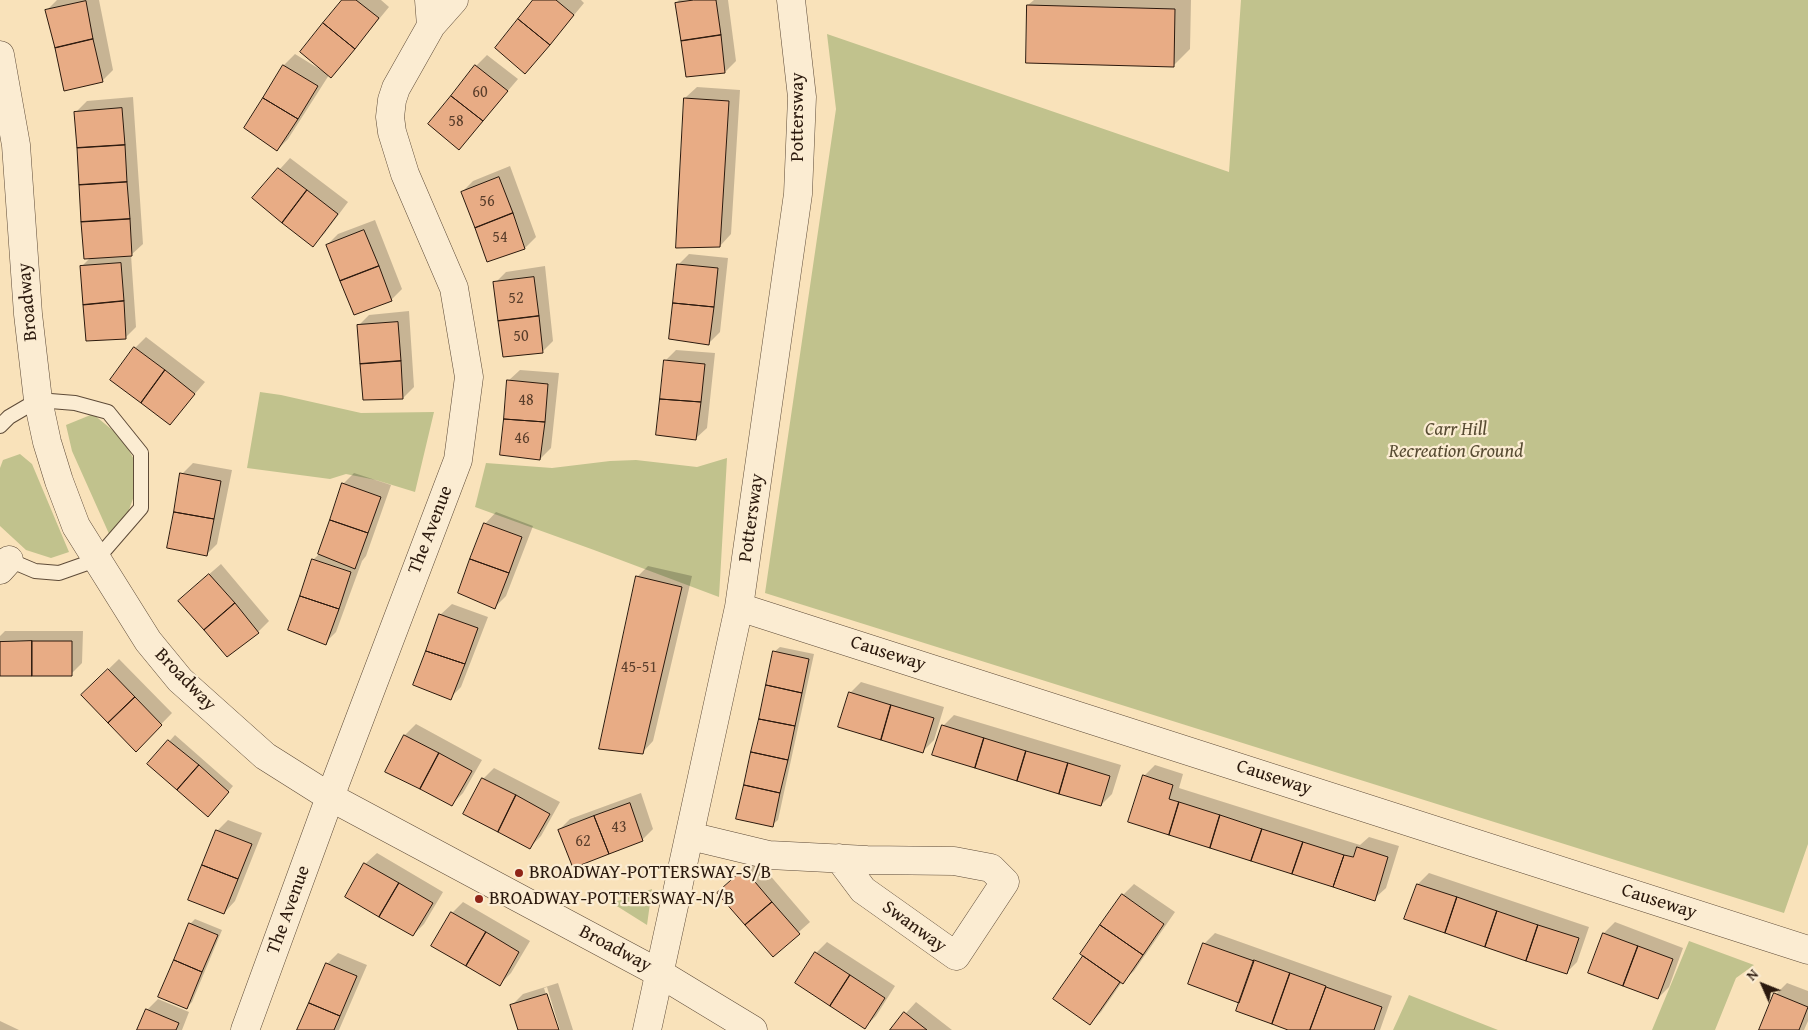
<!DOCTYPE html>
<html>
<head>
<meta charset="utf-8">
<style>
  body { margin:0 }
  #map { position:relative; width:1808px; height:1030px; overflow:hidden; background:#f9e2ba; font-family:"Gentium Book Plus",serif }
  canvas { display:block }
  .north { position:absolute; left:1738px; top:960px; width:50px; height:50px; -webkit-text-stroke:4px #fbecd2; paint-order:stroke; rotate:314deg; font-size:14px; font-weight:700; line-height:20px; text-align:center; color:#2b190d }
  .north::after { content:''; display:block; margin:auto; width:18px; height:22px; background:#2b190d; clip-path:polygon(50% 0,100% 100%,50% 72%,0 100%) }
</style>
</head>
<body>
<div id="map">
<canvas width="1808" height="1030"></canvas>
<div class="north">N</div>
</div>
<script>
const ctx = document.querySelector('canvas').getContext('2d');
ctx.lineJoin = 'round';
function fillPath(path, color) {
  ctx.fillStyle = color;
  ctx.fill(path, 'evenodd');
}
function strokePath(path, color, width, dash) {
  ctx.strokeStyle = color;
  ctx.lineWidth = width;
  ctx.lineCap = dash ? 'butt' : 'round';
  ctx.setLineDash(dash || []);
  ctx.stroke(path);
}
function label(font, color, halo, rows, align = 'center') {
  ctx.font = font + ' "Gentium Book Plus",serif';
  ctx.lineWidth = 4.5;
  ctx.setLineDash([]);
  ctx.textBaseline = 'middle';
  ctx.strokeStyle = halo;
  ctx.fillStyle = color;
  for (const [text, x, y, turn = 0] of rows) {
    ctx.save();
    ctx.translate(x, y);
    ctx.rotate((+turn || 0) * Math.PI / 180);
    ctx.textAlign = isNaN(turn) ? turn : align;
    if (halo) ctx.strokeText(text, 0, 0);
    ctx.fillText(text, 0, 0);
    ctx.restore();
  }
}
fillPath(new Path2D(`
  M1241,0H1808V844L1784,913L765,593L836,109L827,34L1229,172Z
  M260,392L281,395L361,413L434,412L415,492L376,480L346,474L330,479L247,468Z
  M93,414L122,438L136,463L134,496L126,518L110,536L72,451L66,425Z
  M20,454L32,464L69,552L51,558L26,550L0,526V468L3,460Z
  M727,458L719,597L594,550L475,507L486,463L552,468L610,461L636,460L697,467Z
  M652,889L647,925L612,903Z
  M1689,941L1754,965L1736,978L1715,1030H1652Z
  M1409,995L1498,1030H1393Z`), '#c1c28d');
fillPath(new Path2D(`
  M57,0H99L113,70L102,81L46,11Z
  M343,0H381L389,7L341,65L329,75L288,139L277,150L245,128L284,65L295,54L321,70Z
  M535,0H581L584,3L536,61Z
  M679,0H728L736,61L725,72L676,3Z
  M1034,0H1191L1190,49L1173,66L1028,5Z
  M487,55L518,79L459,148L430,124L476,66Z
  M697,87L740,90L731,234L720,246L685,98Z
  M133,97L143,244L131,255L136,327L125,338L81,267L91,257L76,112L87,101Z
  M290,158L348,202L324,234L312,245L254,198Z
  M510,166L536,237L525,248L488,260L462,192L473,181Z
  M375,220L402,289L391,300L327,245L338,234Z
  M689,254L728,258L720,332L709,343L678,265Z
  M545,266L553,341L542,352L495,283L506,272Z
  M409,311L414,387L403,398L358,326L369,315Z
  M146,337L205,382L170,423L135,348Z
  M676,350L715,353L707,428L695,439L665,361Z
  M520,370L559,373L551,448L540,459L508,381Z
  M193,463L232,470L217,544L206,555L182,474Z
  M354,473L391,485L366,556L362,561L336,632L325,643L313,560L320,553L343,484Z
  M496,512L533,526L506,596L495,607L485,524Z
  M221,564L269,621L258,632L191,590Z
  M648,566L692,576L653,741L642,753L637,577Z
  M452,604L488,617L461,687L450,698L440,615Z
  M5,631H83L82,663L71,674L0,675V636Z
  M780,647L814,654L778,820L772,825L774,652Z
  M119,659L172,713L136,750L82,695Z
  M861,682L944,707L934,740L923,751L850,693Z
  M954,715L1121,765L1112,794L1101,805L943,726Z
  M416,724L482,760L463,793L452,804L387,771L405,735Z
  M175,735L233,786L213,810L149,764Z
  M1155,765L1183,774L1179,788L1360,845L1369,837L1399,846L1386,888L1374,899L1129,821L1144,776Z
  M494,768L560,802L541,836L530,847L483,779Z
  M641,793L653,829L642,840L559,830L570,819Z
  M228,820L262,833L235,901L224,913L217,831Z
  M377,853L443,892L424,924L413,935L347,896L365,864Z
  M756,859L810,922L773,955L730,882Z
  M1429,873L1589,927L1577,962L1566,973L1418,884Z
  M1134,884L1175,912L1134,971L1122,982L1101,1012L1090,1023L1085,956L1123,895Z
  M463,902L530,941L511,973L500,984L452,913Z
  M195,919L222,930L192,1002L187,1007L190,924Z
  M1615,922L1683,948L1669,987L1658,998L1604,933Z
  M1215,933L1392,996L1380,1030H1292L1241,1002L1204,944Z
  M827,942L895,986L876,1016L865,1027L796,982L816,953Z
  M338,953L367,965L339,1030H299L327,964Z
  M558,983L573,1030H560L547,987L544,988L557,1030H520L512,1005L523,994Z
  M1787,983L1808,991V1021L1804,1030H1761L1776,994Z
  M158,999L189,1012L182,1030H138L147,1010Z
  M916,1002L952,1030H891Z
  M0,1021L19,1030H0Z`), '#0003');
const building = new Path2D(`
  M342,0H356L379,18L355,49L323,23Z
  M533,0H556L574,15L550,45L518,19Z
  M694,0H716L721,35L681,41L675,3Z
  M86,1L93,39L55,48L45,10Z
  M1027,5L1175,9L1174,67L1026,63Z
  M518,19L550,45L525,74L495,48Z
  M323,23L355,49L331,78L300,52Z
  M721,35L725,73L686,77L681,41Z
  M93,39L103,82L64,91L55,48Z
  M283,65L318,86L298,119L263,98Z
  M475,65L508,91L483,121L451,96Z
  M451,96L483,121L459,150L428,124Z
  M263,98L298,119L277,151L244,128Z
  M684,98L729,101L720,247L676,248Z
  M122,108L125,145L77,148L74,112Z
  M125,145L127,182L79,185L77,148Z
  M278,168L307,190L282,223L252,198Z
  M499,177L513,213L475,228L461,192Z
  M127,182L130,219L81,222L79,185Z
  M307,190L338,214L313,247L282,223Z
  M513,213L525,249L487,262L475,228Z
  M130,219L132,256L84,259L81,222Z
  M364,230L379,266L340,281L326,245Z
  M121,263L124,301L83,305L80,266Z
  M677,264L718,268L714,307L673,303Z
  M379,266L392,301L354,315L340,281Z
  M534,277L539,316L498,321L493,282Z
  M124,301L126,339L86,341L83,305Z
  M673,303L714,307L709,345L669,339Z
  M539,316L543,353L503,357L498,321Z
  M398,322L401,361L360,364L357,325Z
  M134,347L165,370L141,403L110,380Z
  M664,360L705,364L701,402L660,399Z
  M401,361L403,399L363,400L360,364Z
  M165,370L195,394L170,425L141,403Z
  M507,380L548,384L545,422L504,419Z
  M660,399L701,402L696,440L656,435Z
  M504,419L545,422L540,460L500,455Z
  M180,473L221,481L214,519L174,512Z
  M342,483L381,497L368,533L330,520Z
  M174,512L214,519L207,556L167,548Z
  M330,520L368,533L355,569L318,554Z
  M484,523L522,537L509,573L470,559Z
  M312,559L351,572L339,609L300,596Z
  M470,559L509,573L495,609L458,593Z
  M209,574L235,603L204,630L178,601Z
  M636,576L682,587L643,754L599,749Z
  M300,596L339,609L326,645L288,630Z
  M235,603L259,633L227,657L204,630Z
  M439,614L478,628L465,664L426,651Z
  M32,641H72V676H32Z
  M32,641V676H0V642Z
  M426,651L465,664L451,700L413,685Z
  M773,651L809,659L802,693L766,685Z
  M108,669L135,697L108,723L81,695Z
  M766,685L802,693L795,726L759,719Z
  M849,692L891,705L881,740L838,727Z
  M135,697L162,725L136,752L108,723Z
  M891,705L934,718L923,753L881,740Z
  M759,719L795,726L788,760L751,752Z
  M942,725L984,738L975,768L932,755Z
  M404,735L439,753L420,789L385,772Z
  M984,738L1026,751L1017,781L975,768Z
  M168,740L199,765L177,790L147,764Z
  M1026,751L1068,763L1059,794L1017,781Z
  M751,752L788,760L780,793L744,785Z
  M439,753L472,771L452,806L420,789Z
  M1068,763L1110,776L1101,806L1059,794Z
  M199,765L229,792L208,817L177,790Z
  M1143,775L1173,785L1169,799L1179,802L1169,835L1128,822Z
  M482,778L516,795L498,832L463,814Z
  M744,785L780,793L773,827L736,819Z
  M516,795L550,814L530,849L498,832Z
  M1179,802L1220,815L1210,848L1169,835Z
  M630,803L643,841L609,854L594,816Z
  M1220,815L1262,829L1251,861L1210,848Z
  M594,816L609,854L573,868L558,830Z
  M1262,829L1303,842L1292,874L1251,861Z
  M216,830L252,844L238,879L202,865Z
  M1303,842L1344,855L1333,887L1292,874Z
  M1357,847L1388,857L1375,901L1333,887L1344,855L1353,857Z
  M364,863L399,883L379,917L345,897Z
  M202,865L238,879L224,914L188,900Z
  M744,869L772,902L745,925L717,893Z
  M399,883L433,903L413,936L379,917Z
  M1417,884L1457,897L1445,933L1404,919Z
  M1122,894L1164,924L1143,955L1100,925Z
  M1457,897L1497,911L1485,947L1445,933Z
  M772,902L800,934L773,957L745,925Z
  M1497,911L1538,925L1526,961L1485,947Z
  M451,912L486,932L466,966L431,946Z
  M189,923L218,935L202,972L174,960Z
  M1100,925L1143,955L1123,984L1080,954Z
  M1538,925L1579,938L1567,974L1526,961Z
  M486,932L519,952L500,986L466,966Z
  M1603,933L1638,946L1623,986L1588,973Z
  M1203,943L1254,961L1239,1003L1188,984Z
  M1638,946L1673,959L1658,999L1623,986Z
  M815,952L850,975L830,1006L795,983Z
  M1083,956L1120,982L1090,1025L1053,999Z
  M174,960L202,972L187,1009L158,997Z
  M1254,960L1290,973L1272,1024L1236,1011Z
  M326,963L357,976L340,1016L309,1003Z
  M1290,973L1326,986L1310,1030H1288L1272,1024Z
  M850,975L885,998L865,1029L830,1006Z
  M1326,987L1382,1007L1374,1030H1310Z
  M1774,993L1808,1007L1799,1030H1759Z
  M547,994L559,1030H518L510,1005Z
  M309,1003L340,1016L334,1030H297Z
  M146,1009L179,1023L176,1030H137Z
  M904,1012L927,1030H890Z`);
fillPath(building, '#e8ac85');
strokePath(building, '#2b190d', 1);
const service = new Path2D(`
  M0,426L9,417L38,400L75,403L108,412L141,453V508L96,560L59,573L35,571L9,560L5,556`);
const minor = new Path2D(`
  M431,26L454,0
  M0,570L9,560
  M739,607L1808,950
  M690,836L769,855L867,860L954,861L991,868L1005,882L956,956L863,890L839,858
  M245,1030L330,797L458,460L469,377L454,288L405,174L392,132L390,117L392,100L396,88L431,26L429,0
  M647,1030L739,607L798,194L802,97L791,0`);
const tertiary = new Path2D(`
  M0,55L16,145L28,314L38,400L47,442L59,481L76,526L148,641L180,680L265,756L330,797L659,973L753,1030`);
strokePath(service, '#5e4b38', 16);
strokePath(minor, '#5e4b38', 29);
strokePath(tertiary, '#5e4b38', 29);
strokePath(service, '#fbecd2', 14);
strokePath(minor, '#fbecd2', 28);
strokePath(tertiary, '#fbecd2', 28);
for (const [x, y, r, color] of [
  [519,873,5,"#8f2418"],
  [479,899,5,"#8f2418"]
]) {
  const dot = new Path2D();
  dot.arc(x, y, r, 0, 2 * Math.PI);
  ctx.fillStyle = color;
  ctx.fill(dot);
  strokePath(dot, '#fbecd2', 2);
}
label('16px', '#5a3e2b', null, [
  ["60",480,93],
  ["58",456,122],
  ["56",487,202],
  ["54",500,238],
  ["52",516,299],
  ["50",521,337],
  ["48",526,401],
  ["46",522,439],
  ["45-51",639,668],
  ["43",619,828],
  ["62",583,842]
]);
label('19px', '#2b190d', '#fbecd2', [
  ["Pottersway",798,117,-90],
  ["Broadway",28,302,-95],
  ["Pottersway",752,518,-82],
  ["The Avenue",431,530,-69],
  ["Causeway",888,654,18],
  ["Broadway",185,680,46],
  ["Causeway",1274,778,18],
  ["Causeway",1659,902,18],
  ["The Avenue",289,910,-70],
  ["Swanway",914,927,36],
  ["Broadway",615,949,28]
]);
label('italic 19px', '#584c33', '#fbecd2', [
  ["Carr Hill",1456,430],
  ["Recreation Ground",1456,452]
]);
label('19px', '#2b190d', '#fbecd2', [
  ["BROADWAY-POTTERSWAY-S/B",529,873],
  ["BROADWAY-POTTERSWAY-N/B",489,899]
], 'left');
</script>
</body>
</html>
